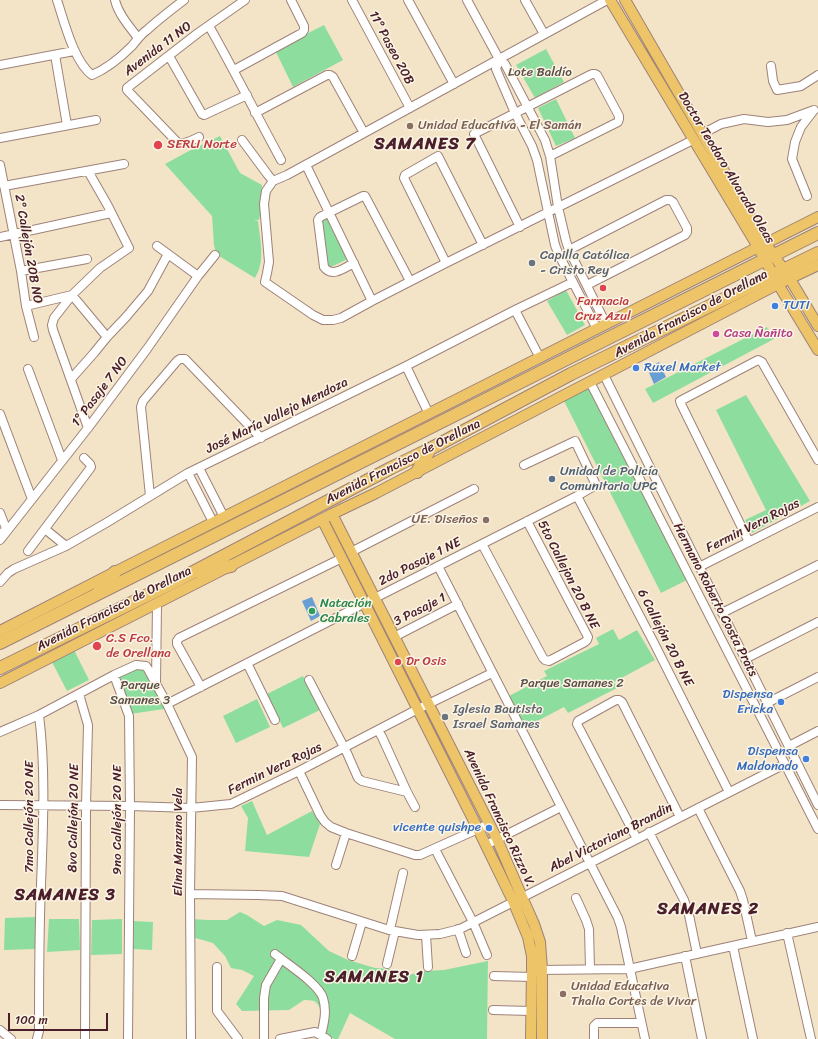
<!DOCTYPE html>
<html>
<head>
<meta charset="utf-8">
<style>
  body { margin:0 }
  #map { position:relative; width:818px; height:1039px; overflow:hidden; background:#f3e4c7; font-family:Sriracha,sans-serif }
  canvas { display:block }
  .scale { position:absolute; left:8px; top:1013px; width:100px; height:18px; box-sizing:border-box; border:2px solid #4a1f2b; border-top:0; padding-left:5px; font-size:12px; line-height:14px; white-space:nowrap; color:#4a1f2b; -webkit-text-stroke:3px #fcf5e5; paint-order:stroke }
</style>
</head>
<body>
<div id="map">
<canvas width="818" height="1039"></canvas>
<div class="scale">100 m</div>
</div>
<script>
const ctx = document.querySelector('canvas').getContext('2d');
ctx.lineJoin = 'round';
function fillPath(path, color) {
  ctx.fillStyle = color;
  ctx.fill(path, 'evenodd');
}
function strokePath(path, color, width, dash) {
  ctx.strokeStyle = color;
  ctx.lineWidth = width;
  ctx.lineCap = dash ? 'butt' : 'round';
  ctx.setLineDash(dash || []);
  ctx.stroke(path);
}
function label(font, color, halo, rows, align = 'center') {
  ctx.font = font + ' Sriracha,sans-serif';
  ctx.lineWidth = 3;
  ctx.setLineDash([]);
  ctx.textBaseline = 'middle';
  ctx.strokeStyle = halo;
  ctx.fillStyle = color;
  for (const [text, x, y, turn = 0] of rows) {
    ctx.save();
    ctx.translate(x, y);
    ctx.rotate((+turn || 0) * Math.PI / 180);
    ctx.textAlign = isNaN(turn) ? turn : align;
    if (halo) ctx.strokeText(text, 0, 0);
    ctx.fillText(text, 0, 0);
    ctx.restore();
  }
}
fillPath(new Path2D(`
  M324,25L343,60L293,87L275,50Z
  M546,49L564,82L535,98L516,65Z
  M556,99L575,138L556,146L538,108Z
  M220,136L240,173L262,185L261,194V210L259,220H254L258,221C260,240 266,260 255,278L216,254L214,245L212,216L165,164L187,152Z
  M328,216L350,258L333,266H330L327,263L322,219Z
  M566,290L585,325L567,335L547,301Z
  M767,327L774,339L653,403L645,389Z
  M590,382L691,578L661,593L562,397Z
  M746,395L810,501L752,533L745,520L766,510L716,410Z
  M613,629L619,640L637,630L655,660L614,682L617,688L568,713L564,707L526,727L509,696L547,676L544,671L599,644L596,638Z
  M74,650L89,680L67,691L52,662Z
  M142,667L155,687L164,709L130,714L118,675Z
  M303,676L320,710L283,728L267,694Z
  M257,699L270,727L236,743L223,716Z
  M252,801L267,835L312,811L320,824L309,857L245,851L248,818L241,806Z
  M240,912L247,915L264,926L277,920L301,925L329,951L348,960L375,968L390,969L405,976L424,971L444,970L488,961L487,1039H395L350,1013L338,1039H334L318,1029C322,1021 323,1006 314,1001C311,1000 307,1000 304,1000L289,1010L242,1011L236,1004L254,976L242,970L231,968L225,956L213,943L192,937V919L207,920H227Z
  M37,917L36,949L4,950L5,918Z
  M49,919H79L80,950L47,952Z
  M122,919V954L91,955L92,920Z
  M134,921L153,922L152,950L133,949Z`), '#8dde9e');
fillPath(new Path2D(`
  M659,362L666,377L654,384L647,368Z
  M312,597L320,616L311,621L302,601Z`), '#679fd5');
const minor = new Path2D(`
  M57,0C64,21 74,62 92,75C106,69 122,56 132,46C137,40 141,34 147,30C159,19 171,10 184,0
  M115,0C118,14 130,27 138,38
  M352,0L410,108
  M408,0L454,84
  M467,0L499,59
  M525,0L544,34
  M607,0L364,133L287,175L273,181L266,191L264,204L269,262L267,273L265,282L313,315L323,320H333L341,318L372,301L446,263L693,140
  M209,26C234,70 257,116 281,160
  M55,55L67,125
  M169,56L202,114L204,115L247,95
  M0,65L74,51
  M771,66L773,81L777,90L801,86L818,75
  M234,70L302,33L304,30V26L291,0
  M255,113L327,75H330L333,77L364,133
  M702,134L721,124L744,119L768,122L787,120L814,110
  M199,137C192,140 184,146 177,142L127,90V88L198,33L245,0
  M0,138L96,120
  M242,140L268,175L273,181
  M0,165L21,271L26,306L34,337
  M306,165L372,301
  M4,186L124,164
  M807,196L792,159L795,142L801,127L814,110
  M520,227L474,134L592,74H595L597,75L619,116V119L618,122L550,156
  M0,237L111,213
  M157,246L198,276
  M569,250L666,200H670L673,202L687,228V232L685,235L587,285
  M354,263C344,268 332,278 324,267L318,220L320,217L363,196H365L410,281
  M446,263L404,178L405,175L438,156L483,245
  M21,271L87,259
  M26,306L72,295L107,337
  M515,310L540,358
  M597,329L558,253L555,245L537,160L532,146L515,113L496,69L499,59L505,64L545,140L550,156L558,207L566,241L569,250L606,324
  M406,366L429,414
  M28,369L62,460
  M604,375L818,805
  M71,379L94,353L107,337L126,317L148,291L168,254
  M590,382L653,505L818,829
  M0,414L32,499
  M88,428L53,330L52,325L54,318L72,295L100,268L129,248L108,206L88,171
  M199,468L224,517
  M188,473L213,522
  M150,496L141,407L143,401L177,361L180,359H185L261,438
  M577,496L654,643L729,792
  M0,513L7,531L3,532
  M45,529L66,546
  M0,540L88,428L147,349L198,276L215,255
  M749,542L681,404L680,401L758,360L762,362L818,460
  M482,544L543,658L545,660L549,661L585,642L587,640L588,637L527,521
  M28,551L89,470L91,467L90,464L84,458
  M351,552L474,489
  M438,566L618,918L621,927L645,1039
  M699,567L818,507
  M0,582L8,573L14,569L66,546L106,523L188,473L406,366L515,310L573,282
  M722,613L818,565
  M394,637L458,604
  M745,659L818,622
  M247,663L275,720
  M114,675L129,716L130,806L128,1039
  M309,680L347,753L358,778L362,781L407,792
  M156,684L157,604
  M201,687L177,644V641L179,638L342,558
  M79,694L88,725L86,806L85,1039
  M767,703L818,677
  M167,704L365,603L577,496L596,485L575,441L524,465
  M378,730L382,737L407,792L415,807
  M0,732L39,715L114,675L136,665L146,666L148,669L167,704L192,757L190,894L191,1039
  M789,746L818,731
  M299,771L320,815L325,822L331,827L346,833L415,855H420L489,824
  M0,805L130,806L191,808L231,804L299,771L418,709L492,673
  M698,808L740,891L743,900L752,941
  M649,832L684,900L689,915L697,954
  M637,839L577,724L578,721L616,700H619L622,702L680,817
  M486,845L561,807
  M435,849L473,922L487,955
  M336,865L346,833
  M190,894L258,895L282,896L389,930L418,935L440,934L460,929L785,764
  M576,898L586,920L589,929L590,969
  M458,929L466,953
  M389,930L391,925L403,873
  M787,933L811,1039
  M426,935L428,967
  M733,946L753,1039
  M275,954C287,964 319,984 323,998C327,1011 324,1023 321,1035
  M352,956L362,922
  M685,956L702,1039
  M387,964L395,931
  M217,967V1011L238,1039
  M537,970L629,969L818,927
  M494,976L532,977
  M493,1010L531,1011
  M0,1030L11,1039
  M37,1039L39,1031C39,982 39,934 41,885C43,829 46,770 39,715
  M264,1039V998L266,985L281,959
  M280,1039L315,1032L327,1039
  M594,1039V1026L597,1023H641`);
const major = new Path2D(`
  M610,0L758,247L778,284L818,350
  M625,0L766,244L790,279L818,326
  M332,514L497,839L522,897L534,924L540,942L542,969V1039
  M322,519L478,829L513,901L528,937L532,956V970L531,1039
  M0,631L115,572L818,217
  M0,683L332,514L376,493L778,284L818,265`);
const highway = new Path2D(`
  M417,472L430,449
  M201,573L231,566
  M98,593L115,572
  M0,643L818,233
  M0,668L180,579L391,468L430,449L571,374L818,253`);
strokePath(minor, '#9e8279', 10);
strokePath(major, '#9e8279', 12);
strokePath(highway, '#9e8279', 14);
strokePath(minor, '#fff', 8);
strokePath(major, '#eec469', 10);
strokePath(highway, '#eec469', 12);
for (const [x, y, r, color] of [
  [410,126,4,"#8d6e63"],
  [158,145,5,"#e0444e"],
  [532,263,4,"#6b7280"],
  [603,288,4,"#e0444e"],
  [775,306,4,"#3f7fe0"],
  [716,334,4,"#d1479c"],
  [636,368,4,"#3f7fe0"],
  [552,479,4,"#5c6f8a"],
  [486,520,4,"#8d6e63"],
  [312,611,4,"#2e9e5b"],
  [97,646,5,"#e0444e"],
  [398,662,4,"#e0444e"],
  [781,702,4,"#3f7fe0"],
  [445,717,4,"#6b7280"],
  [806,759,4,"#3f7fe0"],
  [489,828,4,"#3f7fe0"],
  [563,994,4,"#8d6e63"]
]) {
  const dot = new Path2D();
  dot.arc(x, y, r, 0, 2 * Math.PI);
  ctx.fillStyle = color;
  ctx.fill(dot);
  strokePath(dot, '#fcf5e5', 1.5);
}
label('13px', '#4a1f2b', '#fcf5e5', [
  ["11° Paseo 20B",391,48,62],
  ["Avenida 11 NO",158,49,-37],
  ["Doctor Teodoro Alvarado Oleas",726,168,59],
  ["2° Callejón 20B NO",28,249,80],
  ["Avenida Francisco de Orellana",691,314,-28],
  ["1° Pasaje 7 NO",100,392,-53],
  ["José María Vallejo Mendoza",277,416,-26],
  ["Avenida Francisco de Orellana",403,462,-27],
  ["Fermin Vera Rojas",753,526,-27],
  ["2do Pasaje 1 NE",420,562,-27],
  ["5to Callejon 20 B NE",568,575,63],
  ["Hermano Roberto Costa Prats",715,600,63],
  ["Avenida Francisco de Orellana",114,609,-27],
  ["3 Pasaje 1",420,610,-27],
  ["6 Callejón 20 B NE",665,638,63],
  ["Fermin Vera Rojas",275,769,-26],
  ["7mo Callejón 20 NE",30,817,-90],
  ["8vo Callejón 20 NE",74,818,-89],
  ["Avenida Francisco Rizzo V.",499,818,65],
  ["9no Callejón 20 NE",118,820,-90],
  ["Abel Victoriano Brandin",611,838,-27],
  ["Elina Manzano Vela",179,842,-90]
]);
label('13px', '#5b4f48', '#fcf5e5', [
  ["Lote Baldío",540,73],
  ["Parque Samanes 2",572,684],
  ["Parque",140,686],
  ["Samanes 3",140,701]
]);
label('13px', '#785e54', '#fcf5e5', [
  ["Unidad Educativa - El Samán",418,126],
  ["UE. Diseños",478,520,"right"],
  ["Unidad Educativa",571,987],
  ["Thalia Cortes de Vivar",571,1002]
], 'left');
label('13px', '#be3a42', '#fcf5e5', [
  ["SERLI Norte",167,145],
  ["Farmacia",603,302,"center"],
  ["Cruz Azul",603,317,"center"],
  ["C.S Fco.",106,639],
  ["de Orellana",106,654],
  ["Dr Osis",406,662]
], 'left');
label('13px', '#5b616d', '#fcf5e5', [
  ["Capilla Católica",540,256],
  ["- Cristo Rey",540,271],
  ["Iglesia Bautista",453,710],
  ["Israel Samanes",453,725]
], 'left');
label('13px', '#366cbe', '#fcf5e5', [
  ["TUTI",783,306,"left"],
  ["Ruxel Market",644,368,"left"],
  ["Dispensa",773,695],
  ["Ericka",773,710],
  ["Dispensa",798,752],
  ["Maldonado",798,767],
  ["vicente quishpe",481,828]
], 'right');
label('13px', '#b23c85', '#fcf5e5', [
  ["Casa Ñañito",724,334]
], 'left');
label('13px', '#4e5e75', '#fcf5e5', [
  ["Unidad de Policía",560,472],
  ["Comunitaria UPC",560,487]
], 'left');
label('13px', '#27864d', '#fcf5e5', [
  ["Natación",320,604],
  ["Cabrales",320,619]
], 'left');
ctx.letterSpacing = '1px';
label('bold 17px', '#4a1f2b', '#fcf5e5', [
  ["SAMANES 7",425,145],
  ["SAMANES 3",65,896],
  ["SAMANES 2",708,910],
  ["SAMANES 1",374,978]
]);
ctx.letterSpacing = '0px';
</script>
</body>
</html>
